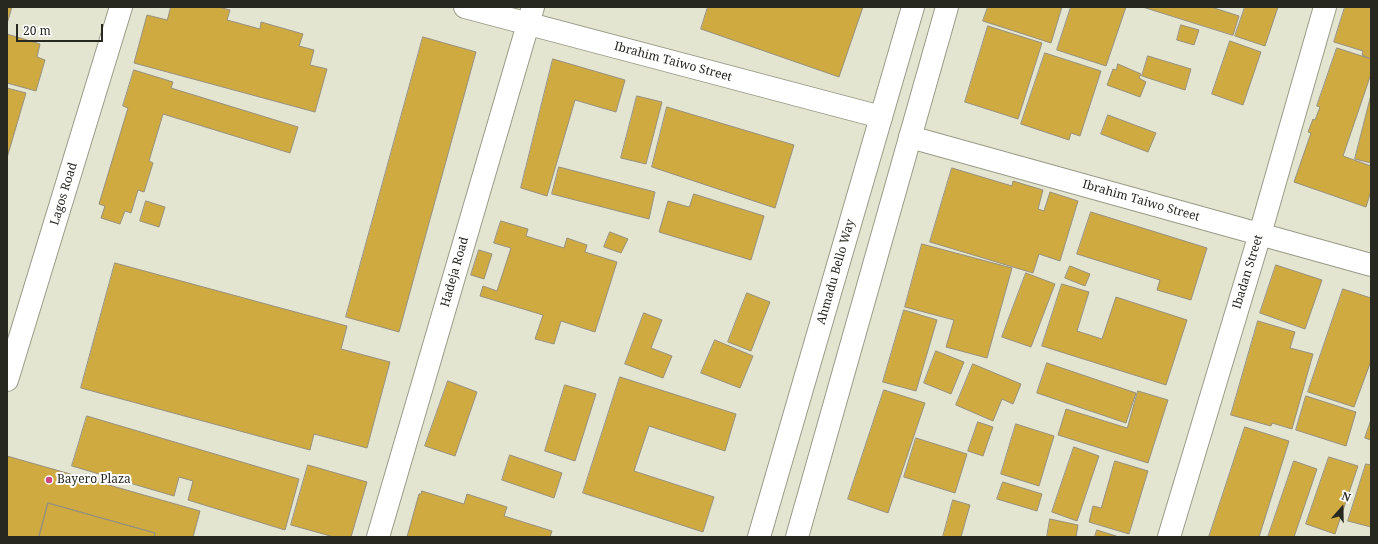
<!DOCTYPE html>
<html>
<head>
<meta charset="utf-8">
<style>
  body { margin:0 }
  #map { position:relative; width:1378px; height:544px; overflow:hidden; background:#e3e5d0; font-family:"Noto Serif",serif }
  canvas { display:block }
  .frame { position:absolute; inset:0; border:8px solid #272820; pointer-events:none }
  .north { position:absolute; left:1322px; top:488px; width:40px; height:40px; -webkit-text-stroke:3px #fff; paint-order:stroke; rotate:20deg; font-size:11px; font-weight:700; line-height:16px; text-align:center; color:#272820 }
  .north::after { content:''; display:block; margin:auto; width:14px; height:18px; background:#272820; clip-path:polygon(50% 0,100% 100%,50% 72%,0 100%) }
  .scale { position:absolute; left:16px; top:24px; width:87px; height:18px; box-sizing:border-box; border:2px solid #272820; border-top:0; padding-left:5px; font-size:12px; line-height:14px; white-space:nowrap; color:#272820; -webkit-text-stroke:3px #fff; paint-order:stroke }
</style>
</head>
<body>
<div id="map">
<canvas width="1378" height="544"></canvas>
<div class="frame"></div>
<div class="north">N</div>
<div class="scale">20 m</div>
</div>
<script>
const ctx = document.querySelector('canvas').getContext('2d');
ctx.lineJoin = 'round';
function fillPath(path, color) {
  ctx.fillStyle = color;
  ctx.fill(path, 'evenodd');
}
function strokePath(path, color, width, dash) {
  ctx.strokeStyle = color;
  ctx.lineWidth = width;
  ctx.lineCap = dash ? 'butt' : 'round';
  ctx.setLineDash(dash || []);
  ctx.stroke(path);
}
function label(font, color, halo, rows, align = 'center') {
  ctx.font = font + ' "Noto Serif",serif';
  ctx.lineWidth = 4;
  ctx.setLineDash([]);
  ctx.textBaseline = 'middle';
  ctx.strokeStyle = halo;
  ctx.fillStyle = color;
  for (const [text, x, y, turn = 0] of rows) {
    ctx.save();
    ctx.translate(x, y);
    ctx.rotate((+turn || 0) * Math.PI / 180);
    ctx.textAlign = isNaN(turn) ? turn : align;
    if (halo) ctx.strokeText(text, 0, 0);
    ctx.fillText(text, 0, 0);
    ctx.restore();
  }
}
const building = new Path2D(`
  M7,7H12L7,24Z
  M171,7H218L230,10L227,20L260,29L261,22L303,34L299,46L314,50L310,65L327,69L315,112L134,63L147,15L167,20Z
  M708,7H863L839,77L701,29Z
  M988,7H1062L1051,43L983,21Z
  M1071,7H1126L1106,66L1057,50Z
  M1143,7H1211L1239,16L1233,35Z
  M1245,7H1278L1265,46L1235,36Z
  M1345,7H1371V59L1362,55L1363,51L1334,42Z
  M1181,25L1199,30L1194,45L1177,40Z
  M988,26L1042,43L1018,119L965,102Z
  M7,34L40,44L37,57L45,60L36,91L7,83Z
  M423,37L476,52L399,332L346,317Z
  M1230,41L1261,52L1243,105L1212,94Z
  M1337,48L1371,59V74L1343,156L1371,166V191L1366,207L1294,182L1311,133L1308,132L1313,119L1315,120L1320,107L1317,106Z
  M1045,53L1101,71L1080,136L1071,133L1069,140L1021,124Z
  M1148,56L1191,69L1185,90L1142,76Z
  M553,59L625,80L616,112L575,100L547,196L521,188Z
  M1118,64L1141,74L1139,78L1146,82L1140,97L1107,85L1113,69L1116,70Z
  M134,70L173,82L171,88L298,127L290,153L163,114L149,161L153,163L144,192L138,190L131,213L125,211L120,224L101,218L105,206L99,204L128,108L123,106Z
  M7,88L26,93L7,158Z
  M1371,95V163L1355,159Z
  M637,96L662,102L646,164L621,158Z
  M667,107L794,145L775,208L652,167Z
  M1108,115L1156,133L1148,152L1101,134Z
  M559,167L655,192L649,219L552,194Z
  M952,168L1012,186L1013,181L1043,190L1038,209L1044,211L1050,192L1078,201L1060,261L1039,254L1033,273L930,242Z
  M694,194L764,216L751,260L659,232L668,201L689,207Z
  M146,201L165,207L159,227L140,221Z
  M1091,212L1207,248L1191,300L1157,290L1160,280L1077,254Z
  M501,221L528,229L526,236L564,248L567,238L587,245L585,252L617,262L595,332L561,321L554,344L535,339L543,315L480,296L483,286L497,291L511,248L494,243Z
  M610,232L628,239L621,253L604,247Z
  M922,244L1012,268L987,358L946,347L954,320L905,307Z
  M479,250L492,254L484,279L471,275Z
  M115,263L347,326L341,349L390,362L367,448L314,434L310,450L81,388Z
  M1276,265L1322,280L1305,329L1260,313Z
  M1070,266L1090,274L1085,286L1065,278Z
  M1026,273L1055,284L1031,347L1002,337Z
  M1062,284L1089,292L1077,331L1102,339L1116,297L1187,320L1166,385L1042,346Z
  M1343,289L1371,298V361L1354,407L1308,392Z
  M747,293L770,302L751,351L728,342Z
  M904,310L937,320L916,391L883,382Z
  M644,313L662,320L651,348L672,356L663,378L625,364Z
  M1258,321L1295,332L1290,348L1313,354L1292,429L1272,423L1271,426L1231,415Z
  M715,340L753,356L740,388L701,373Z
  M936,351L964,362L951,394L924,383Z
  M1047,363L1136,393L1126,423L1037,393Z
  M973,364L1021,384L1013,404L1002,399L993,421L956,405Z
  M620,377L736,414L725,451L649,426L634,471L714,497L703,532L583,493Z
  M448,381L477,392L455,456L425,446Z
  M565,385L596,394L575,461L545,451Z
  M884,390L925,403L888,513L848,499Z
  M1138,391L1168,400L1148,463L1058,435L1066,409L1127,428Z
  M1306,396L1356,412L1346,446L1296,430Z
  M87,416L299,479L285,530L188,500L193,481L179,477L174,496L72,466Z
  M1371,420V440L1365,438Z
  M978,422L993,427L983,456L968,451Z
  M1016,424L1054,436L1039,486L1001,474Z
  M1245,427L1289,441L1259,537H1209Z
  M916,438L967,454L955,493L904,477Z
  M1074,447L1099,456L1077,521L1052,512Z
  M510,455L562,473L554,498L502,480Z
  M7,456L200,511L193,537H154L155,533L48,503L39,537H7Z
  M1329,457L1358,466L1335,534L1306,524Z
  M1115,461L1148,471L1129,534L1089,522L1093,506L1101,508Z
  M1294,461L1317,469L1294,537H1268Z
  M1366,464L1371,465V527L1348,521Z
  M308,465L367,482L351,537H334L291,525Z
  M1003,482L1042,494L1037,511L997,499Z
  M422,491L464,504L467,494L507,507L504,516L552,531L550,537H407L419,494H421Z
  M953,500L970,505L961,537H943Z
  M48,503L155,533L154,537H39Z
  M1050,519L1078,525L1076,537H1047Z
  M1097,530L1119,537H1095Z`);
fillPath(building, '#ceaa41');
strokePath(building, '#97907d', 1);
const street = new Path2D(`
  M465,7L881,117
  M910,137L1371,265
  M7,380L121,7
  M378,537L533,7
  M1169,537L1260,234L1325,7`);
const primary = new Path2D(`
  M759,537L913,7
  M797,537L947,7`);
strokePath(street, '#999b88', 24);
strokePath(primary, '#999b88', 24);
strokePath(street, '#fff', 22);
strokePath(primary, '#fff', 22);
for (const [x, y, r, color] of [
  [49,480,4,"#ce447c"]
]) {
  const dot = new Path2D();
  dot.arc(x, y, r, 0, 2 * Math.PI);
  ctx.fillStyle = color;
  ctx.fill(dot);
  strokePath(dot, '#fff', 1.5);
}
label('12px', '#272820', '#fff', [
  ["Ibrahim Taiwo Street",673,62,15],
  ["Lagos Road",64,194,-73],
  ["Ibrahim Taiwo Street",1141,201,16],
  ["Hadeja Road",455,272,-74],
  ["Ahmadu Bello Way",836,272,-74],
  ["Ibadan Street",1248,272,-73]
]);
label('12px', '#272820', '#fff', [
  ["Bayero Plaza",57,480]
], 'left');
</script>
</body>
</html>
